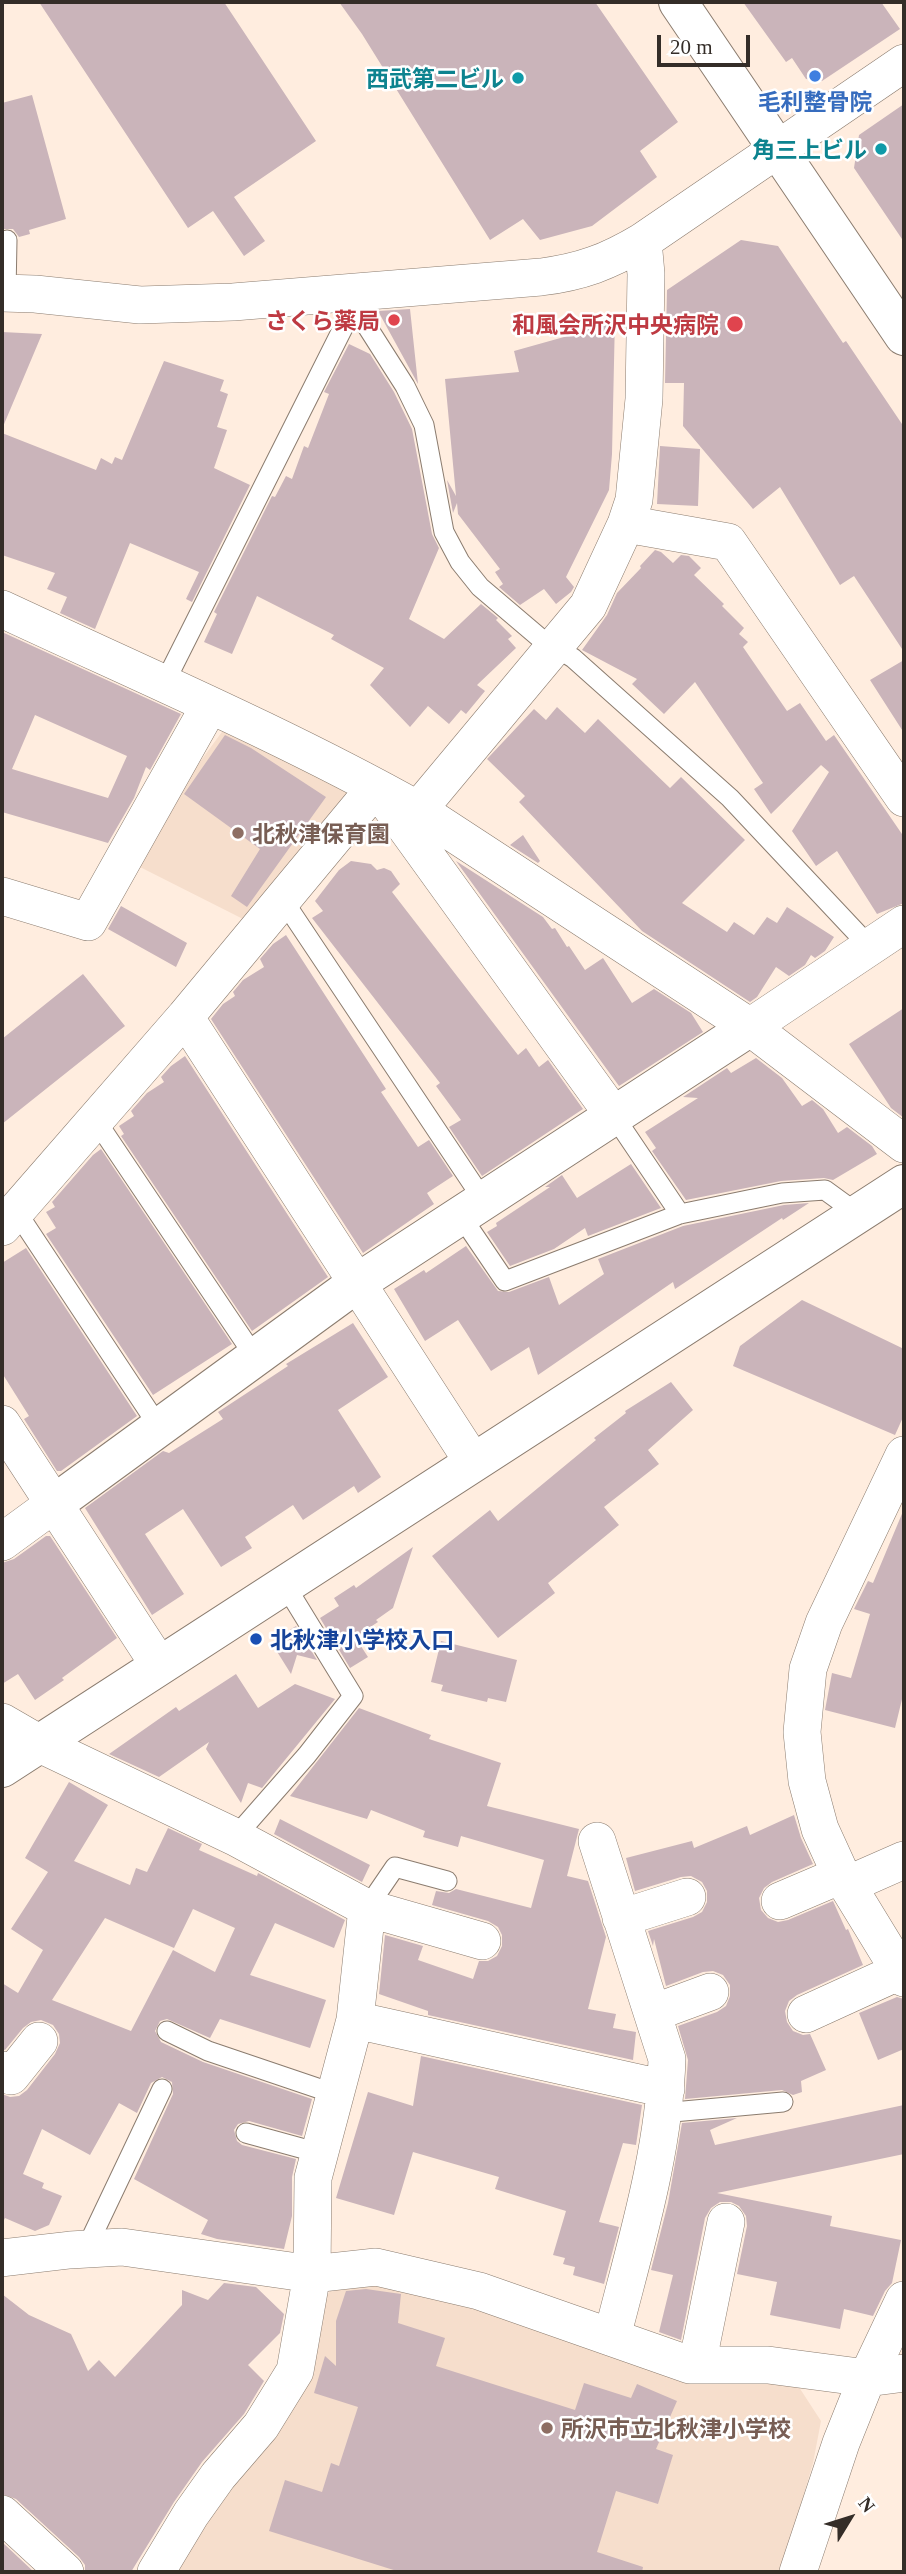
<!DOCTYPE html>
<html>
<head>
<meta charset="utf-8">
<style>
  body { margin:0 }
  #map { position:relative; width:906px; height:2574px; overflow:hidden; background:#ffeddf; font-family:Georgia,serif }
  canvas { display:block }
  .frame { position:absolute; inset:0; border:4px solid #342d28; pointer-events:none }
  .north { position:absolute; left:815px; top:2483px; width:70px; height:70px; -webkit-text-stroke:5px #fff; paint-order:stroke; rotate:52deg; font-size:19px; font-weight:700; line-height:28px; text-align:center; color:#342d28 }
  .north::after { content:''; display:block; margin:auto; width:24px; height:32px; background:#342d28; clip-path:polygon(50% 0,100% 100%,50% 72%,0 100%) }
  .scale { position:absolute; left:657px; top:35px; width:93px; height:32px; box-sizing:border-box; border:4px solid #342d28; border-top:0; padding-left:9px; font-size:21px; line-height:24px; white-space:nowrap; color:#342d28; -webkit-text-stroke:5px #fff; paint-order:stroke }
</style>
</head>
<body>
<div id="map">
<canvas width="906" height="2574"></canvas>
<div class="frame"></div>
<div class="north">N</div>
<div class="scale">20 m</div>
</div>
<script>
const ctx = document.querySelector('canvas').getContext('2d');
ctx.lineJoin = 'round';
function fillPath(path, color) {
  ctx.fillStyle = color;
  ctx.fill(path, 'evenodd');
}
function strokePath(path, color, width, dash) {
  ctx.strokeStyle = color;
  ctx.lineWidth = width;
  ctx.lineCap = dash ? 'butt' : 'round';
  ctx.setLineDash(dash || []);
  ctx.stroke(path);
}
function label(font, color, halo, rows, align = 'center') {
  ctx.font = font + ' Georgia,"Noto Sans JP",serif';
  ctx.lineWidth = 5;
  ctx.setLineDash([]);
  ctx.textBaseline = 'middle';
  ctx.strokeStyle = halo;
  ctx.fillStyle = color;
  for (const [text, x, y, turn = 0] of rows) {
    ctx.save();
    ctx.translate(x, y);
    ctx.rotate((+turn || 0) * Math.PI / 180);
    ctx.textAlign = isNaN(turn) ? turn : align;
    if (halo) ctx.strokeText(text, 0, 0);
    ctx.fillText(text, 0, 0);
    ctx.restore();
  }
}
fillPath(new Path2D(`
  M227,725L354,796L245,920L136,865L172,800Z
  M367,2278L795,2381L821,2421L813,2463L781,2572H168L321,2303L334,2286Z`), '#f6decc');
fillPath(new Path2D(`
  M39,2H224L316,141L234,197L265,241L244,256L213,211L188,228Z
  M339,2H595L678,122L640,151L657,177L592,226L540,240L523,219L490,240L362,34Z
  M743,2H881L900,29L822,81L806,79L792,58L786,62Z
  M32,95L66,219L29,230L30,234L19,237L13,229H2V103Z
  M904,104V242L854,168L859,135Z
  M741,240L778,246L843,343L846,341L904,427V652L854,576L840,585L780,487L753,509L683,426L684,383H665L667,290Z
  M410,309L418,384L378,311Z
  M615,317L612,454L609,490L566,577L574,587L571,592L556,604L544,589L520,605L499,587L503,584L495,572L500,569L458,514L457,503L453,513L447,480L456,496L445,379L519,372L514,351L564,337Z
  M2,332L42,334L2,429Z
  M349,344L370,354L394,392L412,429L432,534L439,548L409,619L444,639L481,604L498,618L496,620L512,636L508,639L516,648L477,685L485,691L466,714L461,710L449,724L428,706L410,727L370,685L384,668L331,639L334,635L257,596L232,654L204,642L217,614L214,612L272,496L275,497L286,476L292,479L304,446L308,448L329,394L324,392Z
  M164,361L224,380L220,391L228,394L217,427L227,430L214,468L250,485L192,602L186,599L199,572L130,543L95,629L60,613L67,597L47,589L55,573L2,555V433L96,470L101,458L112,464L115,457L122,460Z
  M660,446L700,449L698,506L657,504Z
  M655,550L661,552L673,563L681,555L689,556L701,568L694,575L724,604L722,606L744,628L739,634L748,642L743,647L787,711L800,703L826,741L834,735L904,837V903L877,914L837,851L816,866L792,831L829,772L821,765L771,814L754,789L763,783L695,682L664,714L632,684L637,679L582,650L607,615L617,593L641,568L640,566Z
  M2,632L181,714L150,770L146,767L134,798L108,843L2,812ZM35,715L127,756L108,798L12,769Z
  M904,660V733L870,680Z
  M557,707L585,733L598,719L670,788L681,777L745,840L682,903L727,932L734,922L754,935L767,917L777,923L787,907L834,937L825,951L815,958L811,955L805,965L789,976L776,967L757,997L750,1002L642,931L519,802L525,796L487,759L534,709L546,720Z
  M225,735L251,748L326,797L247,907L231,896L260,849L184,794Z
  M523,835L540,861L538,863L510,845Z
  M351,861L371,864L377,870L384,868L391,871L400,884L392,892L518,1055L526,1048L539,1067L548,1060L583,1109L482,1176L449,1127L461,1120L436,1086L440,1083L312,918L323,911L315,901L339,870Z
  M456,861L543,917L552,929L555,928L567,947L569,946L585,970L603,958L632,1003L654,989L691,1013L703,1032L619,1086Z
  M121,906L187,943L176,967L108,929Z
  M286,935L386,1089L381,1092L418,1147L429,1140L453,1176L427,1193L434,1204L363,1253L211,1019L223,1004L235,996L233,992L243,980L264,967L260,959L273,944Z
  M83,974L125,1026L2,1124V1039Z
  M904,1008V1118L891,1108L849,1044Z
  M185,1056L328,1277L252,1331L121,1136L124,1134L119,1126L134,1116L131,1111L147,1093L164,1082L161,1077L171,1066Z
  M756,1058L782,1078L802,1106L812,1100L823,1109L838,1133L847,1127L872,1146L877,1154L833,1180L824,1178L781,1181L686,1200L652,1151L656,1148L645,1132L698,1098L683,1097L727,1068L731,1073Z
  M101,1149L232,1344L153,1395L46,1234L56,1228L46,1212L55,1207L52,1202L93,1155Z
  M631,1164L661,1208L588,1236L585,1228L554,1249L510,1266L487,1232L497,1226L496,1223L550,1187H545L562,1175L577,1198Z
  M809,1203L783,1220L782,1218L675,1289L673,1282L538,1375L529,1347L491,1371L458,1320L425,1341L394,1289L424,1270L426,1273L466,1246L498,1291L509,1292L549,1277L559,1305L604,1274L598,1259L683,1226L784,1205Z
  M26,1248L137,1416L61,1471H57L24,1419L29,1416L2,1373V1263Z
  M802,1300L904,1349V1415L895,1435L733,1366L740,1346Z
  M353,1323L388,1377L338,1410L381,1477L358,1493L354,1486L303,1520L293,1505L245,1537L252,1548L221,1567L183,1509L145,1534L184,1594L152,1615L85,1508L163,1451L169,1453L223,1419L218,1412L288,1366L286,1364Z
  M671,1382L693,1410L648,1450L659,1464L604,1507L619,1525L548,1583L555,1593L498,1638L432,1556L490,1510L498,1521L596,1440L594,1438L626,1413L625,1411Z
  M904,1509V1691L895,1728L825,1710L832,1673L851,1678L870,1614L854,1609L868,1581L873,1583Z
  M46,1536H50L117,1638L62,1678L64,1680L35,1700L18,1674L2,1684V1563L14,1559Z
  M413,1547L393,1608L376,1620L378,1622L355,1637L368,1657L350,1668L320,1618L339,1606L334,1598L354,1585L356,1588Z
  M296,1626L317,1660L297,1655L291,1674L276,1650L272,1649L275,1647V1639Z
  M441,1641L517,1660L506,1702L488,1698L487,1702L441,1691L443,1685L431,1682Z
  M236,1674L258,1708L295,1684L335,1699L262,1788L248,1783L241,1803L206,1749L209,1742L159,1777L109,1754L176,1707L179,1711Z
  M359,1708L431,1735L429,1739L501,1763L487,1806L579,1829L567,1876L588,1881L606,1937L588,2009L616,2014L613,2028L636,2032L633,2060L428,2015V2011L379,1994L385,1935L423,1946L418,1960L473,1979L479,1961H488L497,1956L502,1946V1935L498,1927L488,1921L432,1905L436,1891L449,1893L456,1889L531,1908L544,1860L461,1836L458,1847L423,1837L425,1831L371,1810L367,1819L290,1796Z
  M69,1782L108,1805L74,1861L130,1885L136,1868L147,1872L168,1828L202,1844L199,1850L257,1876L258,1873L345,1920L334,1948L275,1923L250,1975L326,2000L310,2048L220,2019L210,2038L167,2019L160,2021L155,2031L161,2042L203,2062L312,2099L302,2136L249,2121L238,2124L234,2130L237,2141L242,2145L296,2159L292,2177V2216L284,2249L217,2239L201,2234L208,2220L134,2179L173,2094L172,2082L162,2077L151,2083L137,2113L119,2103L90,2155L42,2129L23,2174L44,2183L42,2188L62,2196L49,2225L35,2231L5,2218L2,2224V2094L10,2097L19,2096L27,2090L55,2054L60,2043L59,2034L53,2025L41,2020L31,2022L23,2028L5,2050L2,2049V1983L18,1993L43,1950L11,1929L48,1872L25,1858ZM193,1909L235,1928L215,1972L173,1950L131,2031L52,2000L105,1918L174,1948Z
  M794,1815L801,1838L813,1864L772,1882L764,1888L759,1898L761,1910L768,1918L778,1922L788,1920L833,1901L846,1930L848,1929L863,1965L797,1995L789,2001L785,2011L787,2022L793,2031L803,2035L810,2034L826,2070L801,2081L802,2092L793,2095L782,2090L685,2099L688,2060L678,2026L717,2012L726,2006L730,1996V1985L723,1975L713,1971L703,1972L666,1986L654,1939L653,1946L648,1931L693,1917L702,1912L707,1902V1891L702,1882L691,1876L681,1877L635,1891L626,1858L692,1841L694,1848L747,1826L750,1835Z
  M280,1819L370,1865L362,1882L274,1834Z
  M897,1997L904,1999V2049L878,2060L859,2013Z
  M421,2056L642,2105L636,2145L623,2143L599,2222L619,2227L604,2284L573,2275L575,2267L563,2264L565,2258L553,2255L566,2211L495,2189L499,2177L413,2152L394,2215L336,2198L368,2092L413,2106Z
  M904,2105V2154L717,2193L832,2216L830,2226L901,2240L892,2283L885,2291L873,2316L844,2309L840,2329L770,2315L777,2282L737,2274L747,2226L746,2216L739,2206L731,2202H720L711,2208L705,2218L681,2340L659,2332L673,2275L651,2270L668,2203L682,2123L737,2118L710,2130L715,2145Z
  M224,2283L256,2287L284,2314L280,2333L248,2365L264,2381L244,2414L202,2462L174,2502L131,2572H85V2565L79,2557L16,2499L2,2494V2294L29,2315L71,2334L88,2371L99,2360L115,2377L182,2305V2290L208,2300Z
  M366,2289L401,2294L398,2323L445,2338L436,2366L575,2410L584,2383L631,2398L637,2384L677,2401L656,2449L673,2455L658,2504L616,2491L597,2552L643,2567L642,2572H400L269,2531L285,2480L322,2492L331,2463L339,2466L358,2407L314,2393L325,2356L336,2366V2321L346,2291Z
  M2,2542L34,2572H2Z`), '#cab4ba');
const lane = new Path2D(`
  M349,292L354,306L405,386L424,425L444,532L460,562L480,587L540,638L573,658L730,798L870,947
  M6,293L7,240
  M164,684L354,306
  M283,900L484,1201
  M614,1116L680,1214
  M95,1119L255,1357
  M16,1211L159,1427
  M461,1216L505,1281L680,1214L782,1193L825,1190L858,1214
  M235,1837L307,1755L353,1696L285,1585
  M367,1908L395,1867L447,1881
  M167,2031L208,2051L335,2094
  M662,2113L783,2102
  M246,2133L319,2153
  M86,2249L162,2089`);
const street = new Path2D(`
  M2,293L35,294L140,305L233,302L541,277C581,272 608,262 643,241L904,63
  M626,524L728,542L904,798
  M2,609C141,674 284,735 418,810L750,1027L904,1144
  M383,796L614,1116
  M418,810L588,606L626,524L634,500L644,399L646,274L643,241
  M2,896L88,922L210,705
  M185,1017L473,1462
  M750,1027L904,924
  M2,1227L185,1017L376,787
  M2,1424L159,1665
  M904,1455L824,1623L808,1669L802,1732L807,1781L820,1829L841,1875L904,1978
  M2,1542L54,1504
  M2,1722L40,1744L235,1837L367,1908L355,2020L313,2178L312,2274L295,2371L261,2426L218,2476L191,2514L156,2572
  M597,1841L667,2059C664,2153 635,2246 612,2337
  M847,1885L904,1860
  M780,1901L841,1875
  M367,1908L482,1941
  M621,1918L687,1897
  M653,2013L710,1992
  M806,2014L900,1971
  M355,2020L666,2089
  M2,2070L11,2076L39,2041
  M2,2258L70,2250L122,2247L312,2274L376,2267L479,2291L690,2365H768L867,2378L904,2373
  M697,2365L726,2222
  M2,2514L65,2572
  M798,2572L841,2443L867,2378L904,2300`);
const secondary = new Path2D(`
  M678,2L904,336
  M54,1504L357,1283L750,1027
  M2,1768L904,1184`);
strokePath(lane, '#8b7c6f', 21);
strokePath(street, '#8b7c6f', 38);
strokePath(secondary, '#8b7c6f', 40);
strokePath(lane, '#fff', 19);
strokePath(street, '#fff', 37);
strokePath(secondary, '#fff', 38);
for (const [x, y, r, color] of [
  [815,76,7,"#3f7fe0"],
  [518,78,7,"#0f9aa8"],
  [881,149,7,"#0f9aa8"],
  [394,320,7,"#e0444e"],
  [735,324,9,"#e0444e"],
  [238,833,7,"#8d6e63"],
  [256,1639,7,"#1a4fb4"],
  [547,2428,7,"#8d6e63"]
]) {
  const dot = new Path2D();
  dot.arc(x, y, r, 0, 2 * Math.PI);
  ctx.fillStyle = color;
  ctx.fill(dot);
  strokePath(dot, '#fff', 2.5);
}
label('bold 23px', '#0d838f', '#fff', [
  ["西武第二ビル",504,78],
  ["角三上ビル",867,149]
], 'right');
label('bold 23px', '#366cbe', '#fff', [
  ["毛利整骨院",815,101]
]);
label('bold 23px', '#be3a42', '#fff', [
  ["さくら薬局",380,320],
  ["和風会所沢中央病院",719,324]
], 'right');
label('bold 23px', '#785e54', '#fff', [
  ["北秋津保育園",252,833],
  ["所沢市立北秋津小学校",561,2428]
], 'left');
label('bold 23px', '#164399', '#fff', [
  ["北秋津小学校入口",270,1639]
], 'left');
</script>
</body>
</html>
